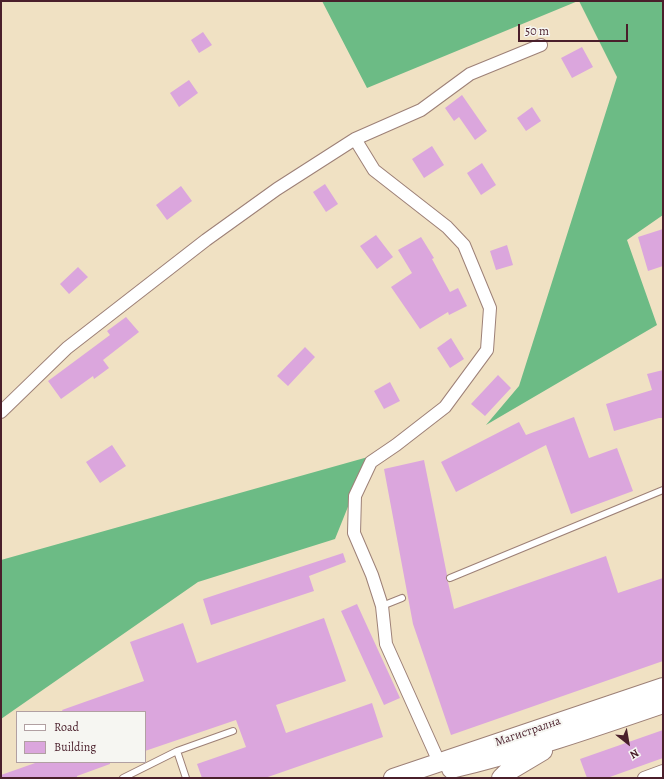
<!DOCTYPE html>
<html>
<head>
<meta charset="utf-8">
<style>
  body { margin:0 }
  #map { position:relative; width:664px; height:779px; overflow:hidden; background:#f0e1c3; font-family:Alegreya,serif }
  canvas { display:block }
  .frame { position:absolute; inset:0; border:2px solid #4a1f2b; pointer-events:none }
  .legend { position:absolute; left:16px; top:711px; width:130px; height:52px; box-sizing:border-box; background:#f6f6f2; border:1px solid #b1a0a2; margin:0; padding:5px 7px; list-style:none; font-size:12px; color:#4a1f2b }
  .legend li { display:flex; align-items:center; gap:8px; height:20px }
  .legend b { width:20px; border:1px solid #b1a0a2 }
  .north { position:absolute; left:608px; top:723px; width:40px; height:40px; -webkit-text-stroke:3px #f6f6f2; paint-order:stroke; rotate:149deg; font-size:11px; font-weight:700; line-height:16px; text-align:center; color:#4a1f2b }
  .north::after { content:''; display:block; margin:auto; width:14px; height:18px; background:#4a1f2b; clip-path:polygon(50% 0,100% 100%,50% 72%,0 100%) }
  .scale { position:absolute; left:518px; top:24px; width:110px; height:18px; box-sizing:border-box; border:2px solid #4a1f2b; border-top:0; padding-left:5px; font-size:12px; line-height:14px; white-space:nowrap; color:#4a1f2b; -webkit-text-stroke:3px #f6f6f2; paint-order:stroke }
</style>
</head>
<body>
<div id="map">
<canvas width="664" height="779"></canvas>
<div class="frame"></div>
<ul class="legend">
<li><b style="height:5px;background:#fff"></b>Road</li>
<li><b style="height:11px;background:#dba6dd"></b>Building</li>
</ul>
<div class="north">N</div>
<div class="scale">50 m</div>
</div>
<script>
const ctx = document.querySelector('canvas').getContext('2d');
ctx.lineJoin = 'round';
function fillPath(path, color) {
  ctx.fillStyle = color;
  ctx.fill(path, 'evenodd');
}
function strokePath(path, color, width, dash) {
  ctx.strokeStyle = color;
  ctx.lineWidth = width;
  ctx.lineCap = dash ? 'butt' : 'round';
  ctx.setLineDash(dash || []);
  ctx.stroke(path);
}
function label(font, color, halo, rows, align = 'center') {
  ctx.font = font + ' Alegreya,serif';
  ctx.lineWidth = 4;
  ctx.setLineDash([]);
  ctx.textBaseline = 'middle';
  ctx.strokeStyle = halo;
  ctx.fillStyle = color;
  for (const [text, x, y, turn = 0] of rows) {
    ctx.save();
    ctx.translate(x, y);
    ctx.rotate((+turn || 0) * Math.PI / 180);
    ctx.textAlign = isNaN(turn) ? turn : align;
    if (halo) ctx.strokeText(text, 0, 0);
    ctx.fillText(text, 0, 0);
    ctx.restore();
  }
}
fillPath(new Path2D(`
  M322,1H578L367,88Z
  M579,1H663V215L627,240L657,325L486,425L519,386L617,77Z
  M368,457L335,539L198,582L1,719V560Z`), '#6cbb85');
fillPath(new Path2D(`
  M203,32L212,45L199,53L191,40Z
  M582,47L593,67L572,78L561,58Z
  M189,80L198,93L179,107L170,93Z
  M462,95L487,131L475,140L459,117L454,121L445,108Z
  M532,107L541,121L526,131L517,118Z
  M432,146L444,165L424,178L412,159Z
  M482,163L496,185L481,195L467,173Z
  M325,184L338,204L326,212L313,192Z
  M181,186L192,201L167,220L156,205Z
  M663,229V266L648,271L638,237Z
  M376,235L393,257L377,269L360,246Z
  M421,237L434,258L432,259L450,292L458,288L467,306L449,315L448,312L420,329L391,287L412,273L398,250Z
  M507,245L513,265L496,270L490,251Z
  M78,267L88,277L69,294L60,284Z
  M126,317L139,332L103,360L109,368L94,379L93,376L61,399L48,381L110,335L107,331Z
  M451,338L464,359L450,368L437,348Z
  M305,347L315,357L288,386L277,376Z
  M663,370V418H659L614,431L606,404L652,390L647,374Z
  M498,375L511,388L485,416L471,404Z
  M390,382L400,401L384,409L374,391Z
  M574,417L589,458L617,448L633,491L571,514L546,445L456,492L441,462L519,422L526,435Z
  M112,445L126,466L100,483L86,462Z
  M424,460L447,575L446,579L448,582L454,609L606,556L618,593L663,578V661L451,735L413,624L384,469Z
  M343,553L346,562L309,576L314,591L211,625L203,599Z
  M357,604L400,698L384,705L341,611Z
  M324,618L346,681L276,705L286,733L372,703L383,737L265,778H202L197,764L246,747L236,720L145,751V712H63L62,710L144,681L130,642L183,623L197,663Z
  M663,730V758L607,778H587L580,759Z
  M38,762H110V764L77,776V778H1V775Z`), '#dba6dd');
const lane = new Path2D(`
  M450,578L663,490
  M382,606L402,598
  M177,751L186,778
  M123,778L177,751L233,731`);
const street = new Path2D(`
  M355,139L374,170L447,227L464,245L490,308L487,350L445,407L396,445L371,462L355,496L354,533L372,575L382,606L386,644L439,762
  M1,412L67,348L206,240L277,189L355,139L421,110L470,74L541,45
  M644,778L663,771`);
const primary = new Path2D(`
  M451,769C523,752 593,728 663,704
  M393,778L663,687
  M501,778L506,773L543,751`);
strokePath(lane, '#9d8077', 8);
strokePath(street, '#9d8077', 14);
strokePath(primary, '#9d8077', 20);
strokePath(lane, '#fff', 6);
strokePath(street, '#fff', 12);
strokePath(primary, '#fff', 18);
label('12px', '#4a1f2b', '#f6f6f2', [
  ["Магистрална",528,732,-19]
]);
</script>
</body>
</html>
